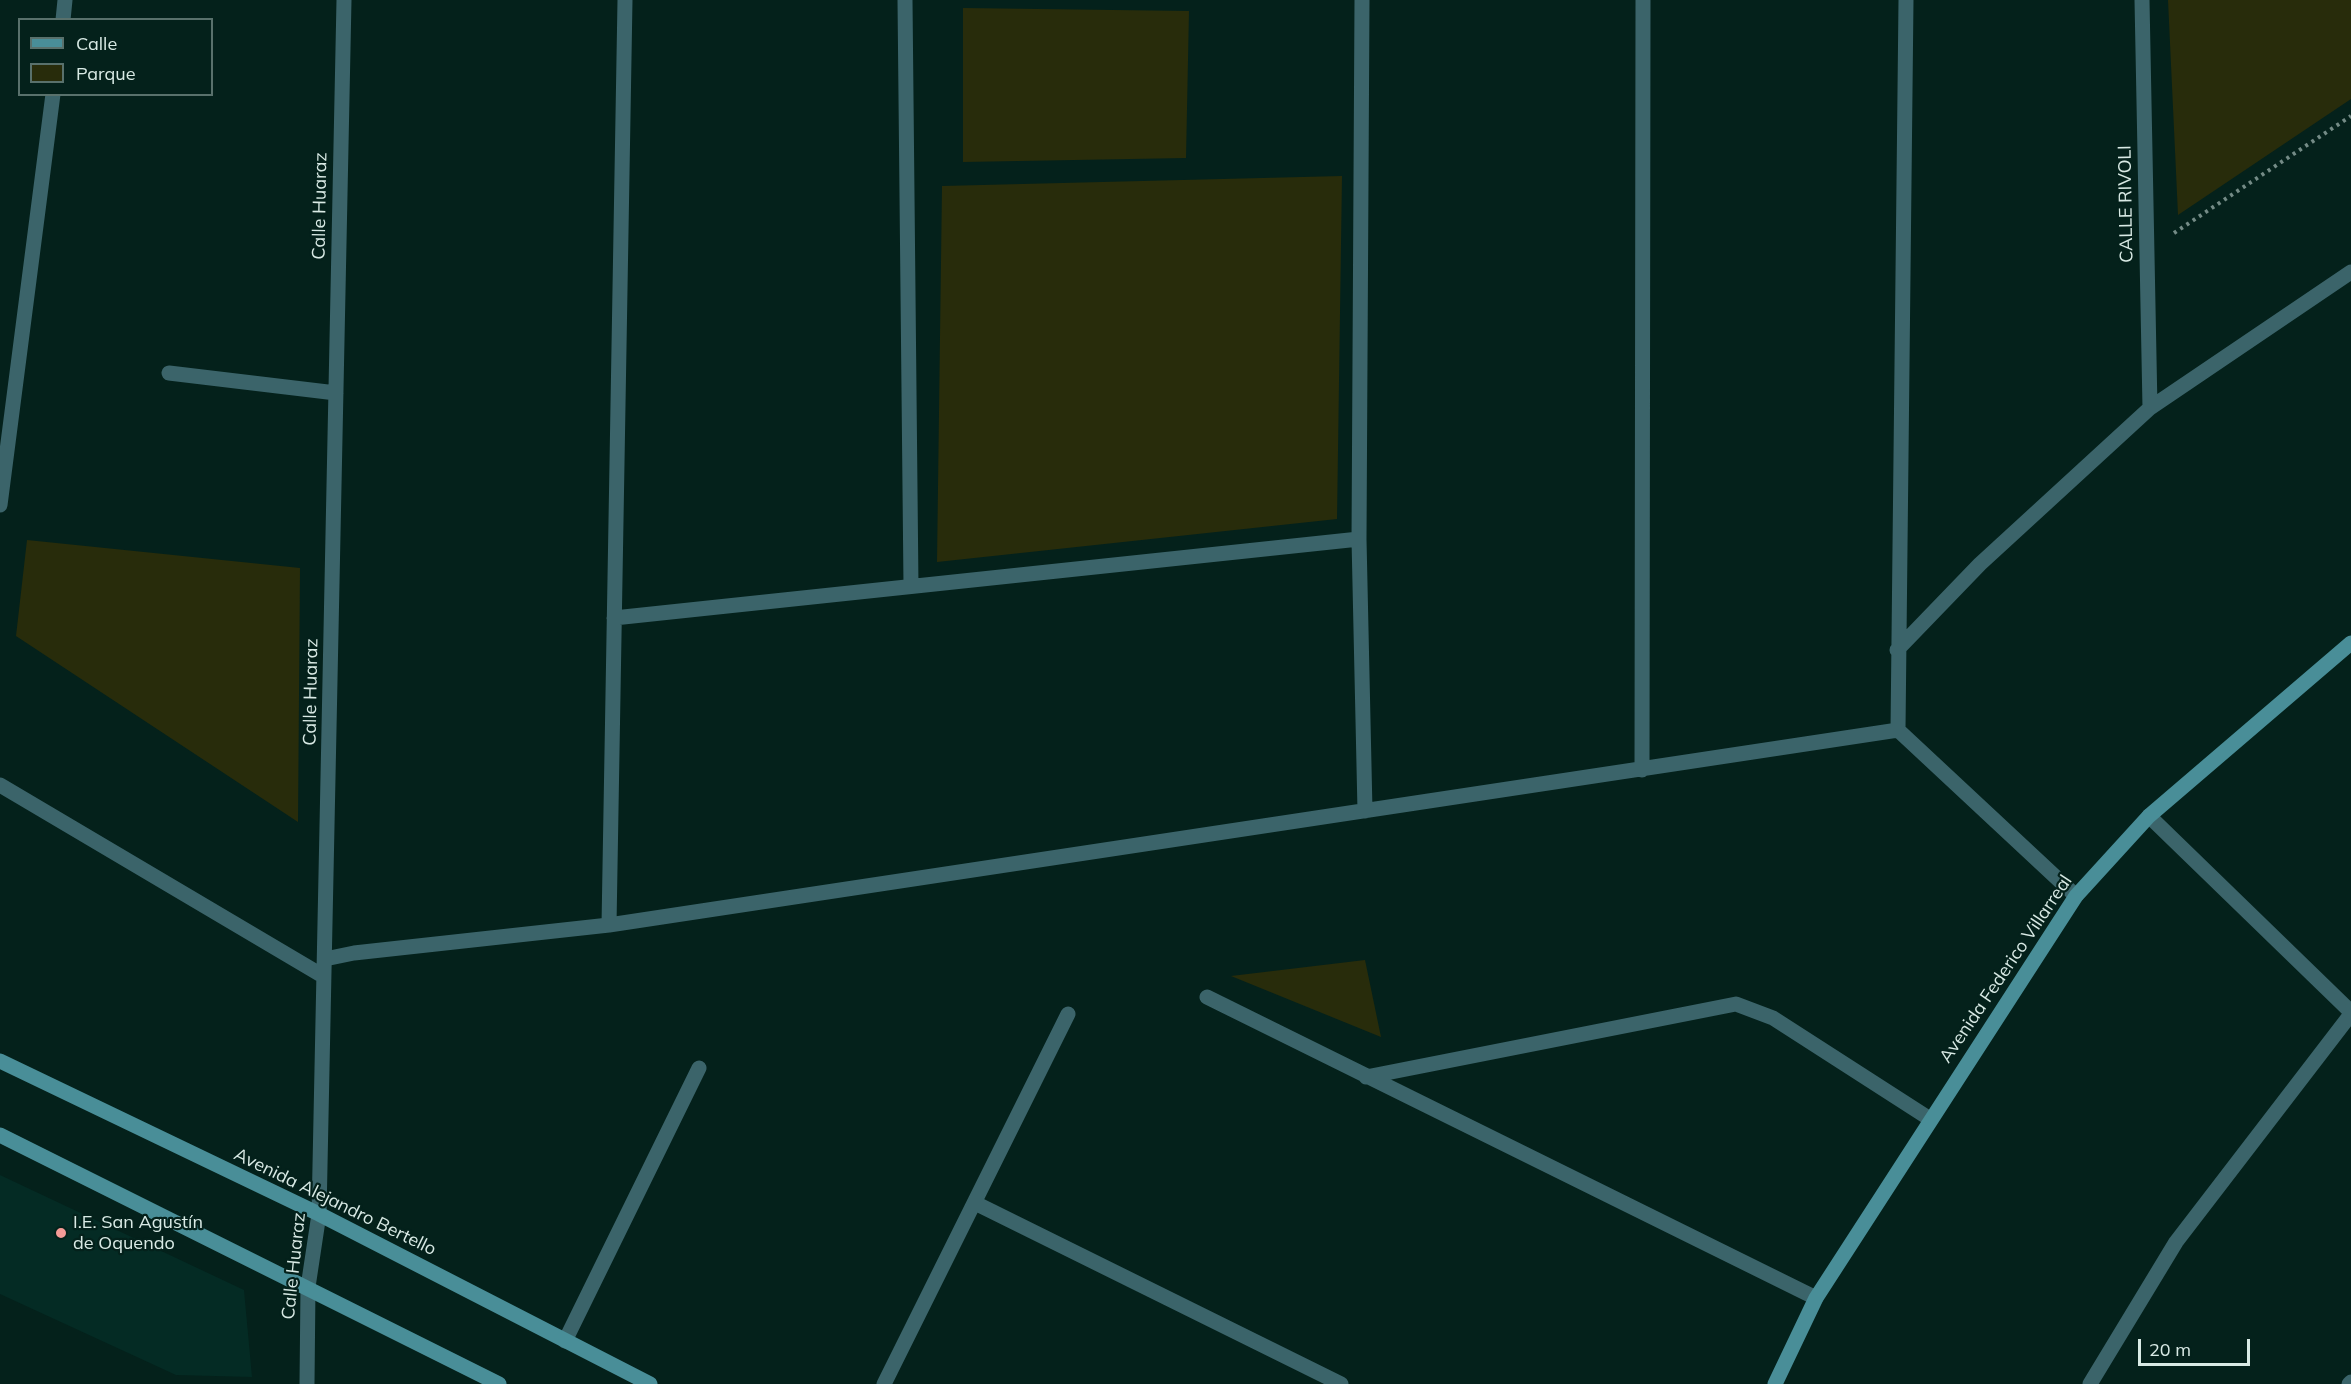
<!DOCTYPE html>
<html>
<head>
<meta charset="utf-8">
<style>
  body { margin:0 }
  #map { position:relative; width:2351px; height:1384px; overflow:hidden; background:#04211b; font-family:Mulish,sans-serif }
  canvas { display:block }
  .legend { position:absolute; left:18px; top:18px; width:195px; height:78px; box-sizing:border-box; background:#04211b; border:2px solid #59716c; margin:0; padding:8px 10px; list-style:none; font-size:18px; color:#d9eae5 }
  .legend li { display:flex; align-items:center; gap:12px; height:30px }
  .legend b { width:30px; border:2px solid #59716c }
  .scale { position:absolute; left:2138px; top:1339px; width:112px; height:27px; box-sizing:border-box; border:3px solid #d9eae5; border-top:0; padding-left:8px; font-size:18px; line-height:21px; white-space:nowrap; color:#d9eae5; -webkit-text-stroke:4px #04211b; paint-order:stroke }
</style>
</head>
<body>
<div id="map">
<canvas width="2351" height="1384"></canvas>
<ul class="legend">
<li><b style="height:8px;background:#498e98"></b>Calle</li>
<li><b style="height:16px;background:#282c0b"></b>Parque</li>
</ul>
<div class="scale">20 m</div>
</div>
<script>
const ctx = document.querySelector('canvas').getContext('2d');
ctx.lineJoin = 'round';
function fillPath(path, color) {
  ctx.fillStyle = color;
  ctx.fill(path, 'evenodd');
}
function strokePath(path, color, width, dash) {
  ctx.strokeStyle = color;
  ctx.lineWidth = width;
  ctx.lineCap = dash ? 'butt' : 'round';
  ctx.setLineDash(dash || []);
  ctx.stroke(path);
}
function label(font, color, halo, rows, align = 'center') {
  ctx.font = font + ' Mulish,sans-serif';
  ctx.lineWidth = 4.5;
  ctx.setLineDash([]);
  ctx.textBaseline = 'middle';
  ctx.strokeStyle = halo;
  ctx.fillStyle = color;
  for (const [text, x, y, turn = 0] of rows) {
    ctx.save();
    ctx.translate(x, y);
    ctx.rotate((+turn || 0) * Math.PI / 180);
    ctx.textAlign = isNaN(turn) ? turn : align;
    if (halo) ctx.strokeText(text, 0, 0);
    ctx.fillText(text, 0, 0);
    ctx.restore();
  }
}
fillPath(new Path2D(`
  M0,1175L244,1290L252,1377L176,1375L0,1294Z`), '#042b24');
fillPath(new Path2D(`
  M2168,0H2351V99L2178,215Z
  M963,8L1189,11L1186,158L963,162Z
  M1342,176L1337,519L937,562L942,186Z
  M27,540L300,568L298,822L16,636Z
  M1365,960L1381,1037L1231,976Z`), '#282c0b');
strokePath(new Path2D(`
  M2174,233L2351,116`), '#748b86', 4, [3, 4.5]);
strokePath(new Path2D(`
  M905,0L911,586
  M1362,0L1359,539L1365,811
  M1906,0L1898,730L2076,896
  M2142,0L2150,408
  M63,20L65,0
  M169,373L336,393
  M0,505L53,94
  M614,618L1359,539
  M1897,650L1980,564L2150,408L2351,272
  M1642,770L1643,0
  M0,785L323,976
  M2149,816L2351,1012
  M609,925L625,0
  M325,959L354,953L609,925L1898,730
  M1207,997L1816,1298
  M1366,1077L1736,1004L1773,1018L1930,1119
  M975,1203L1341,1384
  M565,1341L699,1068
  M307,1384L308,1287L319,1214L344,0
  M884,1384L1068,1014
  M2090,1384L2176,1242L2351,1014
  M2349,1384L2351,1382`), '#3b646a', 15);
strokePath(new Path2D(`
  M0,1061L319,1214L650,1384
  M0,1135L499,1384
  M1775,1384L1816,1298L2076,896L2149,816L2351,643`), '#498e98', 15);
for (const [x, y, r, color] of [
  [61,1233,6,"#f59b97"]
]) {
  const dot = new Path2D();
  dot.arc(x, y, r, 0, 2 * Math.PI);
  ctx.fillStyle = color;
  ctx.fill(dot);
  strokePath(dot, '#04211b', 2);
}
label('18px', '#d9eae5', '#04211b', [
  ["CALLE RIVOLI",2126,204,-91],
  ["Calle Huaraz",320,206,-89],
  ["Calle Huaraz",311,692,-89],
  ["Avenida Federico Villarreal",2006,969,-56],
  ["Avenida Alejandro Bertello",335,1202,26],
  ["Calle Huaraz",294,1266,-84]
]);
label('18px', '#d9eae5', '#04211b', [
  ["I.E. San Agustín",73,1223],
  ["de Oquendo",73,1244]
], 'left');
</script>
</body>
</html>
